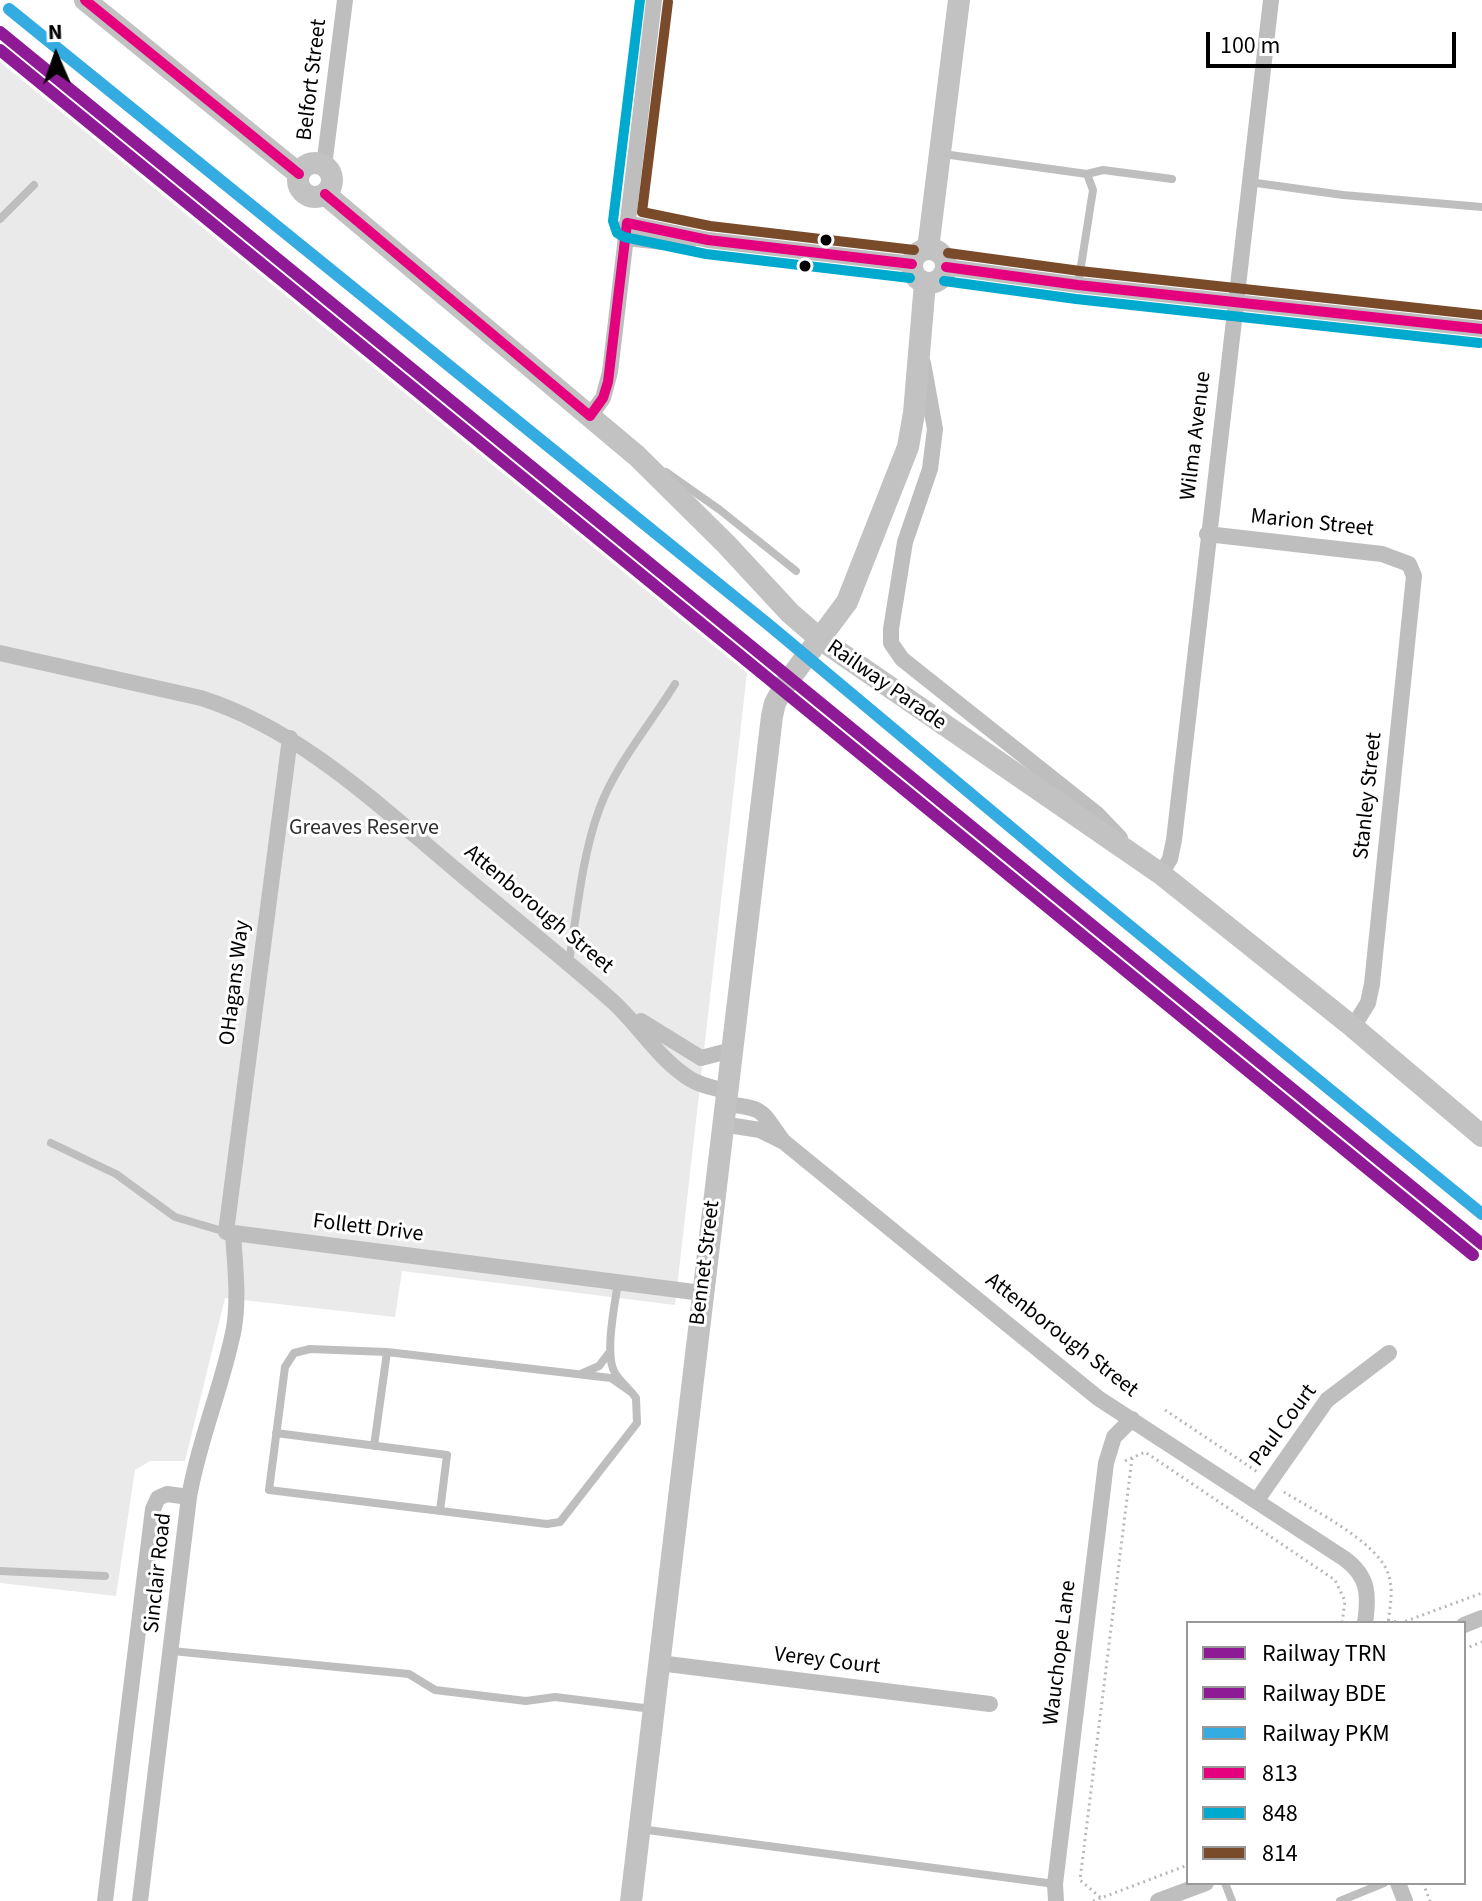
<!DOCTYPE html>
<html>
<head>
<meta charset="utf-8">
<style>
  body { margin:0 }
  #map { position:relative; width:1482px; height:1901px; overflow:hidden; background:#fff; font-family:"Source Sans 3",sans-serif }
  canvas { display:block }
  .legend { position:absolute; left:1186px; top:1621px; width:280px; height:264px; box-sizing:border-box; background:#fff; border:2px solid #999; margin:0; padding:10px 14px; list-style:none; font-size:24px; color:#000 }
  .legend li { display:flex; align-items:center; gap:16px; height:40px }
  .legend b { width:40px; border:2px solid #999 }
  .north { position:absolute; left:16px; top:16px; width:80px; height:80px; -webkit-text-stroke:6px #fff; paint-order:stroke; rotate:358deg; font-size:22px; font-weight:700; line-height:32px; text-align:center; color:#000 }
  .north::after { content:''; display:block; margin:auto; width:28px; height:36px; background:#000; clip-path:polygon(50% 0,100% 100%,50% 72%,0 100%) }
  .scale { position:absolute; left:1206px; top:32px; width:250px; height:36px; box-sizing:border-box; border:4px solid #000; border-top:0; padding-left:10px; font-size:24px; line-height:28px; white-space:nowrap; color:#000; -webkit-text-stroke:6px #fff; paint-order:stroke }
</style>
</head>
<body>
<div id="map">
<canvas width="1482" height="1901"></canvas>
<ul class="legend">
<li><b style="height:10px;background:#8f1a95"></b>Railway TRN</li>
<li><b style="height:10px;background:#8f1a95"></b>Railway BDE</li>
<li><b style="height:10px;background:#34ace1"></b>Railway PKM</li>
<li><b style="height:10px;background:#e5007d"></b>813</li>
<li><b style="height:10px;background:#00a9ce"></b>848</li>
<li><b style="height:10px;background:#7a4b2a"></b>814</li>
</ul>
<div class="north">N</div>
<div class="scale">100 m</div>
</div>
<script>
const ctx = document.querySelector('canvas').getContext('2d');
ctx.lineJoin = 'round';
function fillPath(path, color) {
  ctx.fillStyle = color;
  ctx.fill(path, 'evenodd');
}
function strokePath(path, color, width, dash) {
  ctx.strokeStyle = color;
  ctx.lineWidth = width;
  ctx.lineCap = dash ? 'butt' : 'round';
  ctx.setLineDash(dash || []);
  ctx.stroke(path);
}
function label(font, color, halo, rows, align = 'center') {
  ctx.font = font + ' "Source Sans 3",sans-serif';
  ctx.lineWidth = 6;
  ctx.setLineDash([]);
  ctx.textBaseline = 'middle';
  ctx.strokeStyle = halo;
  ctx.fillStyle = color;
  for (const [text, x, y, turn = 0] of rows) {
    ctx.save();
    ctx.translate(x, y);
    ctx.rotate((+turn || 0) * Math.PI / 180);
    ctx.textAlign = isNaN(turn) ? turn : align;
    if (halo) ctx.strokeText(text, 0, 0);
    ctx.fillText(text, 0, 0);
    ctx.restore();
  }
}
fillPath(new Path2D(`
  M0,62L747,673L675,1305L402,1271L395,1317L225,1298L185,1461H150L135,1470L116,1596L0,1583Z`), '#eaeaea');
strokePath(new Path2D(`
  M1165,1410L1259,1473
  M1132,1458L1080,1880L1101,1898L1188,1865
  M1125,1461L1145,1452L1335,1580L1345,1601L1342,1623
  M1284,1492C1313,1510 1376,1541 1388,1573C1394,1589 1390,1606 1388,1623
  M1388,1620L1401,1623L1482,1593
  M1464,1649L1482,1642
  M1423,1883L1430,1901
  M1093,1901L1101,1898`), '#b8b8b8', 3, [2, 4]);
strokePath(new Path2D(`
  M943,154L1087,174L1093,190L1078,285
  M1087,174L1103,170L1172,179
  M1249,182L1343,195L1482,207
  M0,219L34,185
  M666,472L720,510L796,571
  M569,962C577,913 582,856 599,810C614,767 651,723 675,684
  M51,1143L116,1174L175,1217L226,1232
  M618,1282C615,1304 604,1355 615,1373C620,1382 630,1389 636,1398L637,1423L560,1522L547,1524L269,1490L285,1367L294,1353L310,1349L387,1352L611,1378L631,1392
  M583,1373L599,1366L609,1353
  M276,1433L447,1455L440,1511
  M374,1446L387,1352
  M0,1571L105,1576
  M172,1651L409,1674L435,1690L526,1701L555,1697L652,1709
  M640,1829L1055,1884
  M1225,1883L1232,1901
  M1340,1901L1384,1883`), '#bebebe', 8);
strokePath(new Path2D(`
  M324,166L345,0
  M627,223L708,240L912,264
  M625,238L663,242L691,240
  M946,267L1078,285L1482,329
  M923,363L935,429L930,469L905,542L891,629V643L902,659L1097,814L1120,838
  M590,416L603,398L610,372L654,0
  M1207,534L1382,554L1409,564L1414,576L1372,984L1368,1003L1353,1027
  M0,653L201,698C301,730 377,804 456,870C507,913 560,955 610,999C638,1023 659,1061 692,1080C702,1086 715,1088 726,1091
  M290,738L226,1232L702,1293
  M1161,874L1170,859L1174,840L1271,0
  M641,1021L701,1058L732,1050
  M725,1104C766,1108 760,1110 783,1141
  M722,1124L760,1130L784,1142L1098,1398L1345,1559C1369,1577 1369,1595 1365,1623
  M189,1497C199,1439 223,1385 234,1328C239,1297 235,1265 233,1234
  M1257,1500L1327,1400L1389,1353
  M1464,1625L1482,1618
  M659,1663L990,1704
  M1398,1883L1405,1901
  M105,1901L153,1509L158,1498L167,1494L189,1497L140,1901
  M1056,1901L1055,1884L1106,1463L1114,1437L1132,1419
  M1158,1901L1206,1883`), '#bebebe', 16);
strokePath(new Path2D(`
  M85,0L299,174
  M298 180a17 17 0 1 1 34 0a17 17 0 1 1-34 0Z
  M325,194L637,456L726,544L790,613L820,639L1161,874L1353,1027L1482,1136
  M912 266a17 17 0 1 1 34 0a17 17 0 1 1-34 0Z
  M928,249L959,0
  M631,1901L772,716L775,703L785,685L847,602L908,447L914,413L925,283`), '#c2c2c2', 22);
strokePath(new Path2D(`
  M85,0L299,174
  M325,194L590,416L603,398L608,382L627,223L708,240L912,264
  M946,267L1078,285L1482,329`), '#e5007d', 10);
strokePath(new Path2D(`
  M640,0L613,221L617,233L624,237L706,254L910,278
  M944,281L1076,299L1480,343`), '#00a9ce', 10);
strokePath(new Path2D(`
  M668,2L642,212L710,226L914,250
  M948,253L1080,271L1482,315`), '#7a4b2a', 10);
strokePath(new Path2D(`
  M0,32L1482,1244`), '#8f1a95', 12);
strokePath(new Path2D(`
  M0,50L1473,1255`), '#8f1a95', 12);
strokePath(new Path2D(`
  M9,9L769,625L1075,881L1482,1214`), '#34ace1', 12);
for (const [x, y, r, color] of [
  [826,240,7,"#000"],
  [805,266,7,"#000"]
]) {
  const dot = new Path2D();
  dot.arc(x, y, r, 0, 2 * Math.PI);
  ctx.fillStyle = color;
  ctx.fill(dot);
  strokePath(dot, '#fff', 3);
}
label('22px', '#000', '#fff', [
  ["Belfort Street",313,80,-83],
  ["Wilma Avenue",1197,436,-83],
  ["Marion Street",1312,524,6],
  ["Railway Parade",886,686,35],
  ["Stanley Street",1369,796,-84],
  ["Attenborough Street",538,910,40],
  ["OHagans Way",236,983,-83],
  ["Follett Drive",368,1229,7],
  ["Bennet Street",706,1263,-83],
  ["Attenborough Street",1061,1336,38],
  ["Paul Court",1284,1426,-53],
  ["Sinclair Road",159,1573,-84],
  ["Wauchope Lane",1061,1653,-83],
  ["Verey Court",827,1662,7]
]);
label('22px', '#303030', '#fff', [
  ["Greaves Reserve",364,829]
]);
</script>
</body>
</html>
